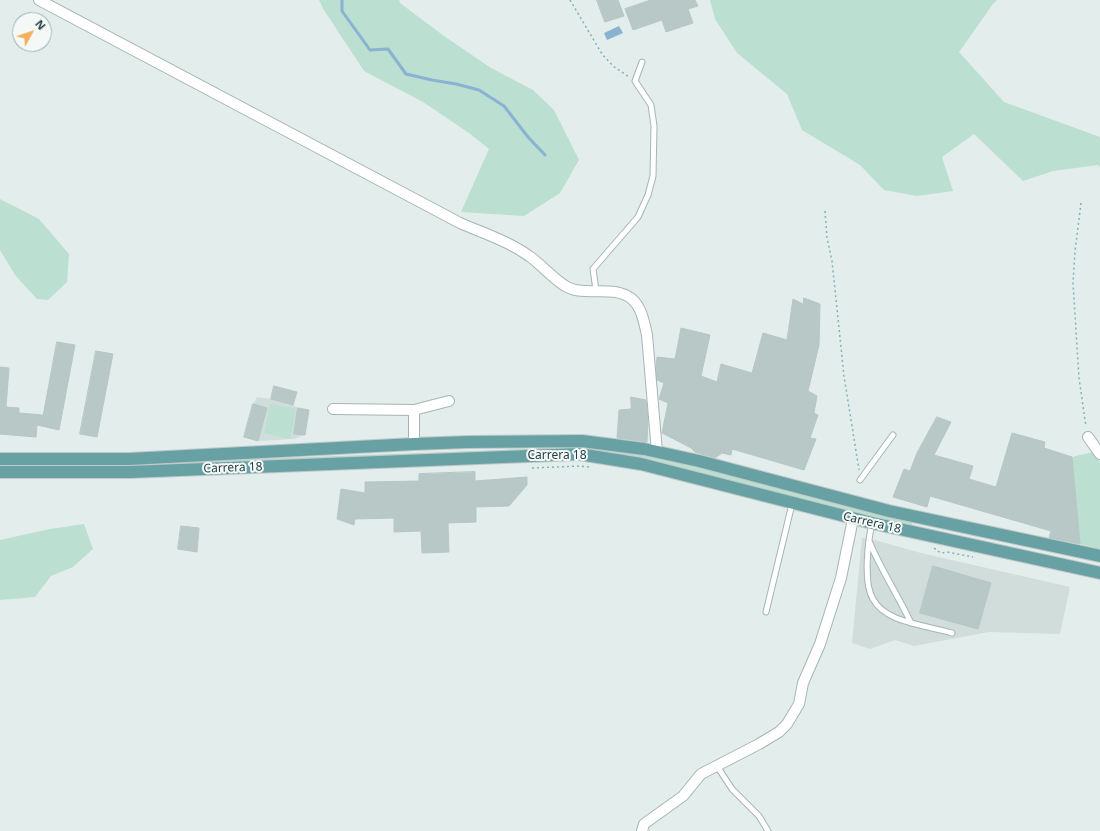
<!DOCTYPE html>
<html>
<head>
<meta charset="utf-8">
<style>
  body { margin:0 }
  #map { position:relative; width:1100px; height:831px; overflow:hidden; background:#e3edec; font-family:"Noto Sans",sans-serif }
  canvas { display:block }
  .north { position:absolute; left:12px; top:12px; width:40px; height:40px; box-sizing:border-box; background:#f4f9f8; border:1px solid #a0aeae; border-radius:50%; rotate:50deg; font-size:11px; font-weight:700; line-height:16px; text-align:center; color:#223e3f }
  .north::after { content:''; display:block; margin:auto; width:14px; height:18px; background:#f5af59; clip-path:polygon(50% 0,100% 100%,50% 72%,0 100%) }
</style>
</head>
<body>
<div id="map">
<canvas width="1100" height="831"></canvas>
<div class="north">N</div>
</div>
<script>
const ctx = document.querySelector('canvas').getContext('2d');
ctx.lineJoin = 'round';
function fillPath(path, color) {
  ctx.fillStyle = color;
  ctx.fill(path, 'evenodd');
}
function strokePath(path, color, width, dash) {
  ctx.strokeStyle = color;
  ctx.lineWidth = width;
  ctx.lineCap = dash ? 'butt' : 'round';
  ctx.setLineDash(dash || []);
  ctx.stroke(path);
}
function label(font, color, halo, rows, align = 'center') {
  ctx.font = font + ' "Noto Sans",sans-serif';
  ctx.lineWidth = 4;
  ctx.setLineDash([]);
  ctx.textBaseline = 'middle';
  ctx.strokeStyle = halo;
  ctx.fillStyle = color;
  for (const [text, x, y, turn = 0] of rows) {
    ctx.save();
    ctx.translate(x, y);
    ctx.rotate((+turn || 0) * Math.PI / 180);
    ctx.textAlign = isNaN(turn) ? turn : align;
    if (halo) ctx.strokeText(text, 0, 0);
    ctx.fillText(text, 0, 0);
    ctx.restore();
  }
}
fillPath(new Path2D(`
  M274,386L297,392L293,405L298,408L309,410L305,435L294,439L258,441L244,437L253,404L257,397L271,399Z
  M862,538L875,540L921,553L1070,587L1060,634L989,632L914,646L895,640L870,649L852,643Z`), '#d1dddb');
fillPath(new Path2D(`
  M319,0H399L400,3L444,36L491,68L533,90L554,110L579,160L560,193L524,216L461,212L489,149L469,133L423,102L364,71L324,10Z
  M710,0H997L993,4L959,52L1004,102L1100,137V167L1098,165L1053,171L1023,181L974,134L942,157L953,191L917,196L884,190L860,165L802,130L787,94L737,53L715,19Z
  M0,199L39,219L69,254L67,282L48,300L37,299L15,275L0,250Z
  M270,404L296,409L290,439L264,433Z
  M583,447L642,454L913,521L911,528L642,459L0,468V464H116Z
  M1093,452L1100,462V549L1080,544L1072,457Z
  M84,524L93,549L73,567L51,576L35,597L0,600V540L50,529Z`), '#bbdfd0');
fillPath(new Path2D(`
  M619,26L623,33L607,40L604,33Z`), '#8ab2d3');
strokePath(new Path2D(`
  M342,0V11L370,50L388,49L406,74L432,80L456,84L479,90L504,106L528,137L545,155`), '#8ab2d3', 3);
const building = new Path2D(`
  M597,0H618L624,16L605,22Z
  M651,0H695L698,6L688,9L693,23L666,32L662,20L633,30L625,9Z
  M804,298L820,304L819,345L808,391L817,396L814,413L818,415L810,438L816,439L804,470L732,449L731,455L722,453L715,458L695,452L691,448L662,433L668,403L659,399L664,383L657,380L656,366L657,357L675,359L681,328L710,335L701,376L717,382L721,364L752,373L763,333L787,340L793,299L803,304Z
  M57,342L75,345L59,430L37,425L36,437L0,434V367L9,368L6,407L19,408V413L43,415Z
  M96,351L113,354L97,437L80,434Z
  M274,386L297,392L293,405L271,399Z
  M631,397L646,400L648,420L647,442L617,438L619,410L631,409Z
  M253,404L267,408L258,441L244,437Z
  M298,408L309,410L305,435L294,434Z
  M937,417L951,422L934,455L973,466L969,479L996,487L1012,433L1045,442L1044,448L1072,457L1080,544L1049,538L1051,531L930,496L927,507L893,497L904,469L910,471L917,453Z
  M475,472V481L527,477V485L509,506L476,507V522L448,523L449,552L422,553L421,531L394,532V518L355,519L354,525L337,519L341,489L365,493V482L419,481V474Z
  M181,526L199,528L197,552L178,549Z
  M933,566L991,583L978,629L920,613Z`);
fillPath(building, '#b8c8c6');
strokePath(building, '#b5c7c5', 1);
const service = new Path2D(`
  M596,290L593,269L638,217L648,195L653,176L654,126L651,105L635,81L642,62
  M860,480L893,435
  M872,523C868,541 863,583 873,599C877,607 887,614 896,618C914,625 934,628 952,633
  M869,541C881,570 898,595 911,623
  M766,612L792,504
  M717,766L732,789L759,816L768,831`);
const minor = new Path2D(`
  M39,0L460,223C483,233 508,241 529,256C541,264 554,280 567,287C586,297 613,284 632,299C642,308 644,322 647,335L657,452
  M333,409L414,410L449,401
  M1088,437L1100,454
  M414,444V410
  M642,831L644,824L683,796L701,774L759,744L779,732L787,724L799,704L803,683L820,644L841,578L853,519`);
const primary = new Path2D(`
  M0,459H129L414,444L468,442L582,441L644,449L699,461L889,511L1100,556
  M0,472H130L579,454L641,464L872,523L1100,573`);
strokePath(service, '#a5b5b5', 7);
strokePath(minor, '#a5b5b5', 12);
strokePath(primary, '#c1c9c9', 14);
strokePath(new Path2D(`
  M570,0L602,54L613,66L629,77
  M1081,203L1075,251L1073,283L1079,378L1086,427
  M825,211L827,238L832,261L844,376L859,470
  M532,468L580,466L590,467
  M934,548C939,552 940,554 947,552L973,557`), '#83b1b1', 1.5, [2, 3]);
strokePath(service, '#fff', 5);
strokePath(minor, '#fff', 10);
strokePath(primary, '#67a1a4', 12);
label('12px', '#223e3f', '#f4f9f8', [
  ["Carrera 18",557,456],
  ["Carrera 18",233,468,-2],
  ["Carrera 18",872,523,13]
]);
</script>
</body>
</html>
